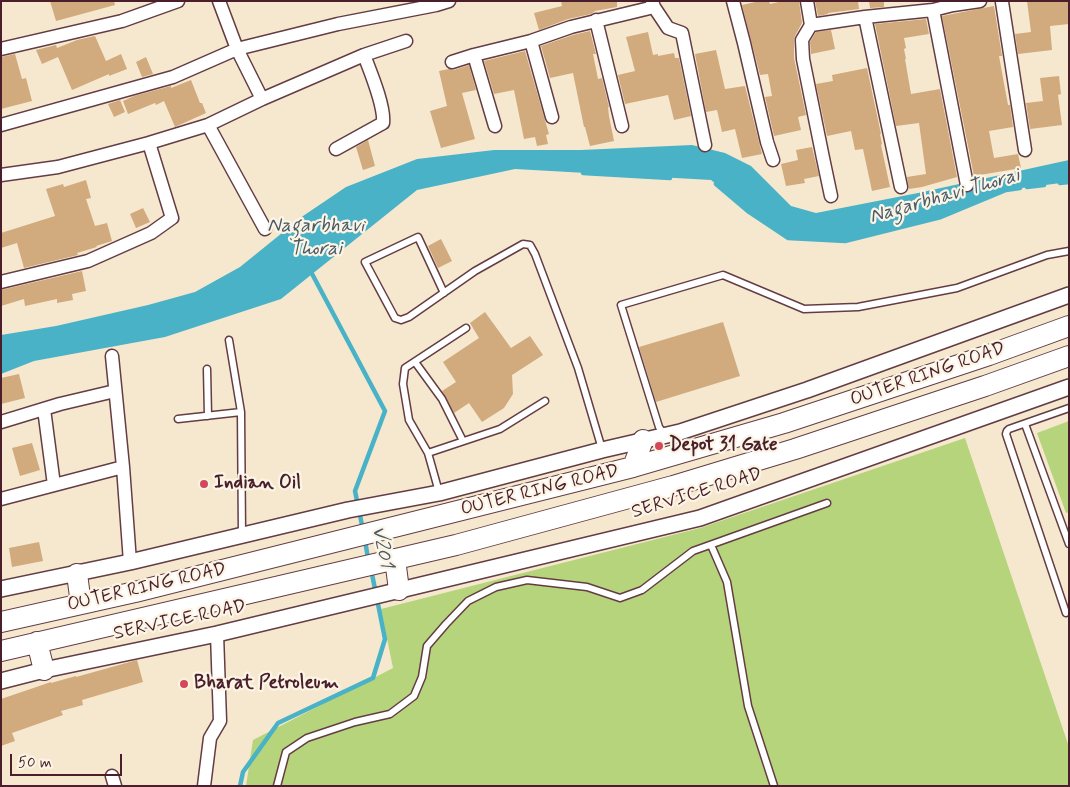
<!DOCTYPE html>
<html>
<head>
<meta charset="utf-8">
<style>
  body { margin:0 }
  #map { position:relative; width:1070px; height:787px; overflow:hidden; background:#f6e8cf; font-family:Mynerve,sans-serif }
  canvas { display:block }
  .frame { position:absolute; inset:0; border:2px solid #4a1f2b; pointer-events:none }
  .scale { position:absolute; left:10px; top:754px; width:112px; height:22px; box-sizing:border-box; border:2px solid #4a1f2b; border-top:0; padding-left:6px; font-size:15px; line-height:18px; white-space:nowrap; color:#4a1f2b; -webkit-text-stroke:4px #fcf5e5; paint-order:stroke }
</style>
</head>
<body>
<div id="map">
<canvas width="1070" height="787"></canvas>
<div class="frame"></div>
<div class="scale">50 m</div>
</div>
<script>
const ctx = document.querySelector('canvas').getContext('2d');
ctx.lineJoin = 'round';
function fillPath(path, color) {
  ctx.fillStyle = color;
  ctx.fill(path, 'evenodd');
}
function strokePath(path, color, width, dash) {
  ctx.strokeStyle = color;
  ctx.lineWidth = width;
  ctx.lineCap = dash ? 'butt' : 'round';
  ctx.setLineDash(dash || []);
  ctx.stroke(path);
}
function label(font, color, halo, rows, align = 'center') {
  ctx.font = font + ' Mynerve,sans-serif';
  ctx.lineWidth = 4.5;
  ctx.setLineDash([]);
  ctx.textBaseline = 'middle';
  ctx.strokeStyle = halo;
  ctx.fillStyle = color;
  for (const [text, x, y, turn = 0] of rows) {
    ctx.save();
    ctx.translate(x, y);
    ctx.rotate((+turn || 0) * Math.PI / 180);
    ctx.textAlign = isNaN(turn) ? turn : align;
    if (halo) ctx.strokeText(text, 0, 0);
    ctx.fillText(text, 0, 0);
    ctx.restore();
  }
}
fillPath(new Path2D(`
  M1069,421V512L1066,513L1037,433Z
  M965,438L1069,747V786H246L253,740L393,668L381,609L700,528Z`), '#b6d47b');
fillPath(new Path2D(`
  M692,145L725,153L751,166L791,206L816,213L918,193L1069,160V182L1006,190L941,217L845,241L788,238L747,210L711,180L515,169L417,190L281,299L165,337L34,361L1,374V335L56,326L148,305L195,292L240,267L303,216L346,187L417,159L494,150H581Z`), '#49b2c7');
strokePath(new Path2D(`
  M583,173L670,178
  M1060,183L1069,182
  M716,184L749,212L788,238L845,241L941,217L1006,190L1020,188
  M1027,187L1044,185
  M310,270L385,411L355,491L363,530
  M365,540L368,559
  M240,786L243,772L278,723L373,678L385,639L371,569`), '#49b2c7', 4.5);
fillPath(new Path2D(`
  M50,1H114L115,5L56,21Z
  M561,1H617V7L595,11L591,14L568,19L539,30L534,13L562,6Z
  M760,1H769L770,4L783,1H799L802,23L795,36L794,40V58L806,115L798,117L801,130L774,136L765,97L772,96L768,74L760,75L742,5Z
  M815,1H858L859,9L828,13V14L818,16Z
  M869,1H884V7L870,8Z
  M1027,1H1069V24L1050,26L1052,50L1018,54L1015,34L1031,32Z
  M994,6L1002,56H999L1008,105H1010L1013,127L989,131L994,158L1018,154L1021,168L974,176L942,16Z
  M926,19L929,34L904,38L906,48L904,49L906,59H905L911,94L940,89L957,177L922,187L909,189L907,177L926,174L919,123L896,126L875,24Z
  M831,30L835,49L811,54L810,42L816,32Z
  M590,31L596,54H593L598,79L602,78L609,107H608L609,116L614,141L590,146L585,127H584L573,73L550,78L541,46L573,35Z
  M648,32L653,55L658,54V56L674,53L675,58H679L691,116L674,120L668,95L625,104L618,75L635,71L626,37Z
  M95,36L106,61L121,54L127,69L109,76V74L72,90L58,57L42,64L36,50L56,45L57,48L77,40Z
  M716,50L725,89L745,86L762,154L742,158L735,129L722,132L717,110L706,112L695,54Z
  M525,51L549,134L546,135L548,144L537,146L535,137L524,139L514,90L494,94L484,61Z
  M15,54L22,79L26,78L32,101L1,109V57Z
  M146,57L153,74L142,77L136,62Z
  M469,65L476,90L462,93L475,139L441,148L430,111L447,106L439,71L449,69L454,70Z
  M867,68L881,134H880L882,144L881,145L890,187L872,191L863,149L855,150L851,131L827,136L816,84L833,81L832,75Z
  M1059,76L1061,94L1058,95L1062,125L1030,129L1026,103L1043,101L1040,78Z
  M191,80L200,103H202L206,113L175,127L164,101L156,105L155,103L128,114L123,101L134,96L171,86V88Z
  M120,100L125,112L114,117L108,104Z
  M368,140L375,166L363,170L356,147Z
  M812,147L819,176L804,179L805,183L786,186L781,164L798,160L796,150Z
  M86,180L91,198L86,199L95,226L107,223L112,241L96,246L97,247L77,253L78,255L24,268L17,243L1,248V233L55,216L46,189L63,184L64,187Z
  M143,208L150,222L136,228L130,214Z
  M441,239L452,261L438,268L428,246Z
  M82,271L86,291L72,294L73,300L57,303V299L25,306L24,299L1,306V290Z
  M485,312L511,348L530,336L543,355L512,375L513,394L504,408L482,422L469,403L454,413L442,391L456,382L443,362L479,338L470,323Z
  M723,322L740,376L656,402L639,347Z
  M19,374L25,398L1,404V378Z
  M32,443L40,470L20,476L12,448Z
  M39,542L43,561L12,567L9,548Z
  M137,660L143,682L82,700L83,705L61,711L63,715L12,733L15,741L1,746V699L51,682V683L76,676V677Z`), '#d1aa7d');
const service = new Path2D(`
  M444,293L418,237L365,262L395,318L401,320L409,317L475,271L523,244L530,245L535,254L578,368L602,449
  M229,340L241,412L242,535
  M415,362L442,399L463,441
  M207,369L208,416
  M178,419L241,412
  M1025,424L1069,544
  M664,434L659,427L621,305L723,275L804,309L858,307L957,288L1047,255L1069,251
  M428,453L500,429L545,401
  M439,492L428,453L409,420L403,384L405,368L466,328
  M711,545L727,582L748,706L774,786
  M1066,613L1006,434L1007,431L1009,429L1069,408
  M277,786L286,752L307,738L355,722L390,714L414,696L422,677L427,646L446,624L468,601L496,587L527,580L587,587L620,598L642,590L693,551L827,503`);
const minor = new Path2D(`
  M219,1L237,49L262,99
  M652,1L654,7L668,28L682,33L705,145
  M733,1L744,43L767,142L773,160
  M807,1L811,25
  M1002,2L1025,150
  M933,10L967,185
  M865,17L901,187
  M596,20L622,126
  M1,49L122,21L178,1
  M452,62L474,55
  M552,117L531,41L571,27L654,7
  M1,125L173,77L237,49L338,24L436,5L449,1
  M208,125L265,229
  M495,126L474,55L531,41
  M336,149L383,123C385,106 370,71 364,55L406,41
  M1,175L58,167L149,143L208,125L262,99L364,55
  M831,196L823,158L803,59L802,40L811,25L865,17L933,10L953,5L980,1
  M1,282L88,261L151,233L172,218L149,143
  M112,356L123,467L130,562
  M44,409L54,485
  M1,422L60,404L115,391
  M1,499L123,467
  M112,776L115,786
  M204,786L210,738L220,721L217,634`);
const tertiary = new Path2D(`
  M1,589L130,562L348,510L439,493L602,450L680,432L807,390L1069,295
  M1,681L44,670L217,634L700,518L1069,387`);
const trunk = new Path2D(`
  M633,467L643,440
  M395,559L399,590
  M77,574L81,604
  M1,622L135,592L633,467L784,423L989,355L1069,326
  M37,642L44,670
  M1,651L456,545L673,486L795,449L985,386L1069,356`);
strokePath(service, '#643d44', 9);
strokePath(minor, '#643d44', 15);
strokePath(tertiary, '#643d44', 18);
strokePath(trunk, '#643d44', 22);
strokePath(service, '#fff', 6);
strokePath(minor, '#fff', 12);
strokePath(tertiary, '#fff', 15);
strokePath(trunk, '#fff', 20);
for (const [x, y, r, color] of [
  [659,446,5,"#d1495b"],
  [204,484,5,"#d1495b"],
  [184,684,5,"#d1495b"]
]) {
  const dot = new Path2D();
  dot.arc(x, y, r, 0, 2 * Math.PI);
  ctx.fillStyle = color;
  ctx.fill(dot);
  strokePath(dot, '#fcf5e5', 2);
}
label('19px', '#4a1f2b', '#fcf5e5', [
  ["OUTER RING ROAD",928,375,-19],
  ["OUTER RING ROAD",540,491,-14],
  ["SERVICE ROAD",697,494,-17],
  ["OUTER RING ROAD",147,588,-13],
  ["SERVICE ROAD",180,621,-12]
]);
label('bold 19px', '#4a1f2b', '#fcf5e5', [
  ["Depot 31 Gate",669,446],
  ["Indian Oil",214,484],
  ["Bharat Petroleum",194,684]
], 'left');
label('italic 20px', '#4a5a69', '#fcf5e5', [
  ["Nagarbhavi Thorai",945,197,-16],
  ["Nagarbhavi",316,227],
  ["Thorai",316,250],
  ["V201",381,547,79]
]);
</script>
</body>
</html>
